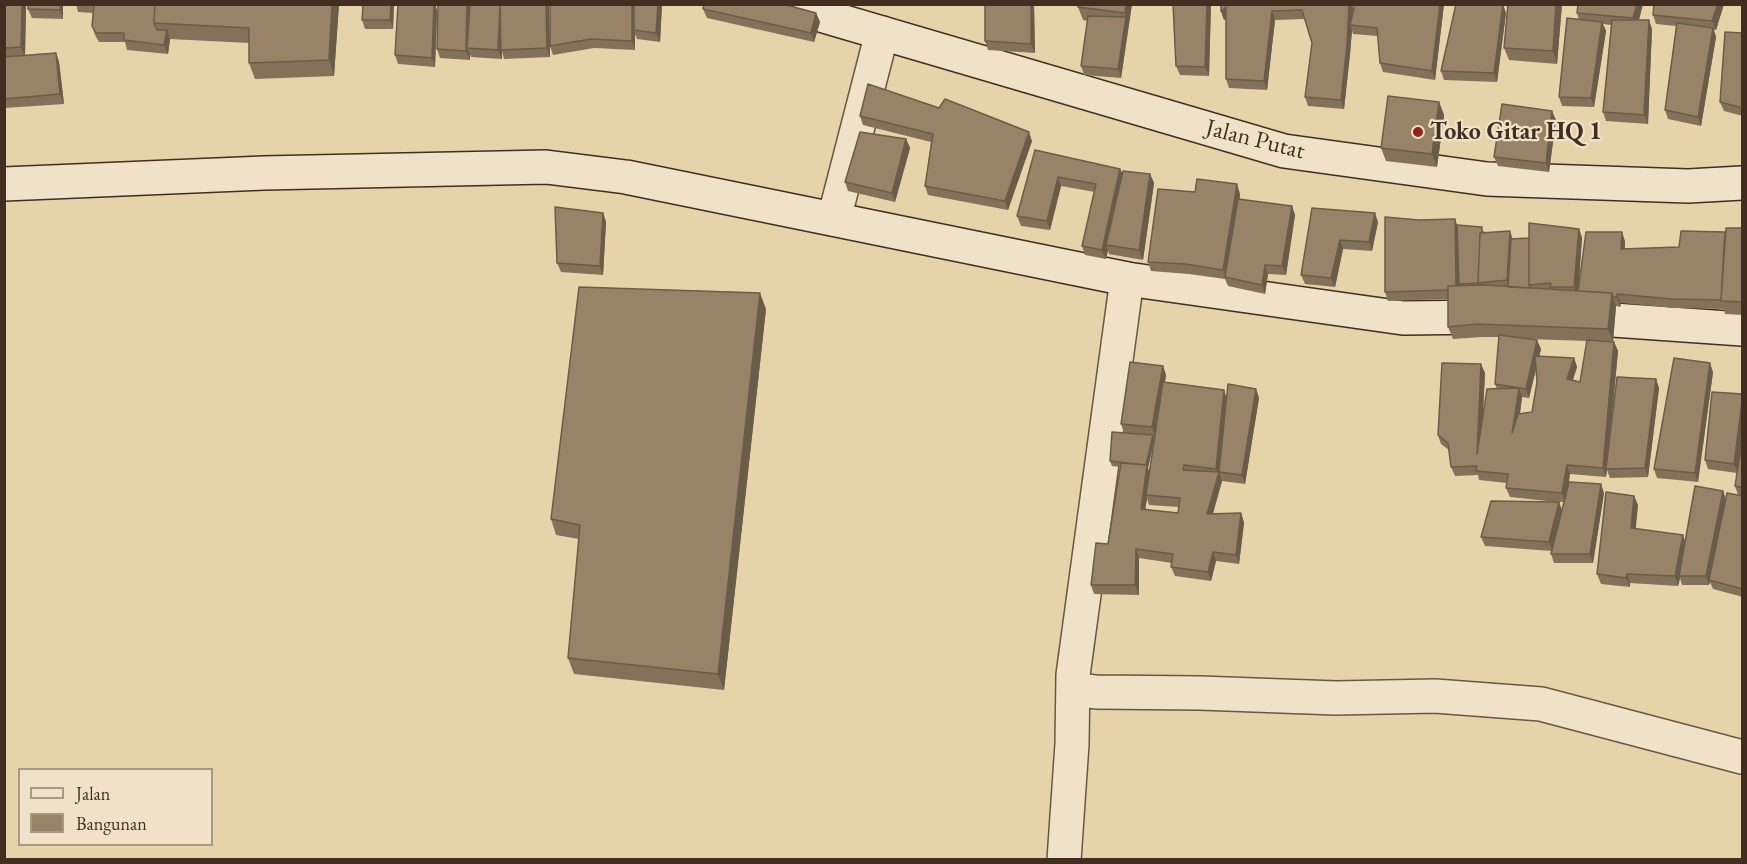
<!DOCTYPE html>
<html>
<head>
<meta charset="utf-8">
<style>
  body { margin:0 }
  #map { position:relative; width:1747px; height:864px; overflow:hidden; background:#e7d3aa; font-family:"EB Garamond",serif }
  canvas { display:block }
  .frame { position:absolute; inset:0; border:6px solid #432d20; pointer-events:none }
  .legend { position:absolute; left:18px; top:768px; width:195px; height:78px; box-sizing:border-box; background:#efe2c8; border:2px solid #aa9a85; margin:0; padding:8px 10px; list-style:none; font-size:18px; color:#432d20 }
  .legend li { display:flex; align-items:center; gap:12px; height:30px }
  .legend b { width:30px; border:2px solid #aa9a85 }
</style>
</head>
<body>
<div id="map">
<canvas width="1747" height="864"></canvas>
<div class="frame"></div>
<ul class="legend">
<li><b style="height:8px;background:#efe2c8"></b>Jalan</li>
<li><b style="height:16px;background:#988368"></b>Bangunan</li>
</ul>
</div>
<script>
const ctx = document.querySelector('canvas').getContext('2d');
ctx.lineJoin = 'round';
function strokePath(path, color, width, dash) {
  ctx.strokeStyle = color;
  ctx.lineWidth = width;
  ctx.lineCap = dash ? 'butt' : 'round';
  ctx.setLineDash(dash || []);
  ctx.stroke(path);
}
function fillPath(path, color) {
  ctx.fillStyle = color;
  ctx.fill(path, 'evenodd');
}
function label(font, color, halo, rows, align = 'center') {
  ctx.font = font + ' "EB Garamond",serif';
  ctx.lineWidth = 4.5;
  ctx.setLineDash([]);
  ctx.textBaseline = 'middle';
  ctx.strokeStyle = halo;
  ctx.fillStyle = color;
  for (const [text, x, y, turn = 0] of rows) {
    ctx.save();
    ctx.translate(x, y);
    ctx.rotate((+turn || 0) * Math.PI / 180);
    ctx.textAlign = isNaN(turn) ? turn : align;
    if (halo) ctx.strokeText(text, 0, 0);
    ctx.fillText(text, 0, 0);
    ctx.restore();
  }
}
const street = new Path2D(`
  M834,219L882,33
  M1073,689L1096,692L1200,693L1336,698L1435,696L1541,704L1742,757
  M1064,860L1072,744L1073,675L1127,279`);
const secondary = new Path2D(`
  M783,4L1284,151L1487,179L1688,186L1742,183
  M4,184L264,173L546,167L626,177L1127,279L1403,318L1492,317
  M1570,317L1742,329`);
strokePath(street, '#6c5642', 36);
strokePath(secondary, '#432d20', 36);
strokePath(street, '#efe2c8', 33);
strokePath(secondary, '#efe2c8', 33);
fillPath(new Path2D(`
  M4,4H26L25,56L56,53L59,62L64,104L4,108Z
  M63,4V19L32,18L28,9Z
  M76,4H339L334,76L255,79L249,63V43L170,39L168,54L127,50L125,42H99L95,35L92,26L93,13L78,12Z
  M394,4L393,29H365L362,20Z
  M398,4H436V7L437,11L435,67L398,64L395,55Z
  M550,4H662L660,42L637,39L635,34V50L594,48L553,55L550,46V57L504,59L502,51V59L471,57L470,54V60L440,58L437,49L550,40Z
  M985,4H1034L1035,53L988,50L985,41Z
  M1132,4L1121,78L1084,75L1081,66L1088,21L1083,20L1078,7Z
  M1211,4L1209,76L1180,75L1176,66Z
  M1353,4V12L1355,4H1444L1435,80L1383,72L1380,63L1378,36L1353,34L1352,30L1350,54L1344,109L1308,106L1305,97L1312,43L1305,19L1275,20L1267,90L1229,88L1226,79V19L1224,20L1221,11Z
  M1562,4L1557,64L1509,60L1504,48Z
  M1578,4H1643L1639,20L1652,29L1648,124L1606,121L1603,112L1611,25L1603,24L1606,31L1594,107L1562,106L1559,97L1579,20L1577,13Z
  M1654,4H1724L1716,30H1714L1716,37L1701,126L1668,119L1665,110L1676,26L1656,24L1653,15Z
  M703,9L816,13L820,22L814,42L707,18Z
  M1506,13L1497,82L1444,80L1441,71Z
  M1743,33V116L1724,111L1720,102Z
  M1439,102L1444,115L1437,167L1386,161L1381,148Z
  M860,116L1032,141L1008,210L928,195L925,186L931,142L863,125Z
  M1556,120L1549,172L1498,166L1494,157Z
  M906,139L910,148L895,202L848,191L845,182Z
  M1035,150L1120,169L1123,174H1150L1154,183L1143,260L1109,254L1108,250L1106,259L1085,255L1082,246L1095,192L1061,186L1050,230L1021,226L1017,216Z
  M1195,192L1240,194V199L1292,206L1295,215L1286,275L1268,274L1265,294L1228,286L1225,279L1189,274L1151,271L1148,262Z
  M1312,208L1378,222L1372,251L1343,249L1335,287L1305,284L1301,275Z
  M603,213L606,222L603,275L561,272L557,263Z
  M1455,219L1457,225L1484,231V233L1513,239L1529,238L1579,229L1582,238L1578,288L1625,241V249L1679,247L1725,232L1743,228V315L1725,314L1724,309L1675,308L1621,303L1620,307L1616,306L1613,342H1614L1618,351L1609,449L1656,379L1659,388L1648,477L1610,478L1607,470L1606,477L1570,474L1568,487L1604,493L1593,563H1554L1551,554L1552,551L1485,546L1481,537L1557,502L1510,497L1506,488L1507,483L1479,480L1478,475L1455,476L1451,467L1449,450L1441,444L1438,435L1485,373L1483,417L1497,389L1495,384L1499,337H1482L1453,339L1448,327V299L1388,301L1385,292L1419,220ZM1528,339L1587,341L1580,382L1573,380L1577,367L1574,358L1539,357L1541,349ZM1536,368L1537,382L1532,412L1520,414L1522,397L1529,398ZM1559,502H1564L1562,510Z
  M766,309L724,690L574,674L568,658L579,539L556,535L551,519Z
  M1163,366L1166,375L1165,382L1227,398L1256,389L1259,398L1245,484L1222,481L1213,514L1241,513L1244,523L1239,564L1216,561L1211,581L1175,576L1171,567L1172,563L1139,558V595L1094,594L1091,585L1108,544L1120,467L1112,466L1110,461L1124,433L1121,424ZM1154,442L1149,473L1148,468ZM1147,498L1149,505L1179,507L1178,513L1145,510Z
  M1713,372L1698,482L1657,478L1654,469Z
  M1743,394V432L1741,448L1743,435V597L1713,589L1710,582L1709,585H1682L1680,578L1678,586L1630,583V587L1601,584L1597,574L1634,496L1638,505L1635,528L1685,541L1723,491L1726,500L1738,495L1735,486L1737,473L1708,469L1705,460Z`), '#837159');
fillPath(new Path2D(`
  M22,4H26L25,56L21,47Z
  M60,4H63V19L60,10Z
  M332,4H339L334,76L329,60Z
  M391,4H394L393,29L390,20Z
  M434,4H435L437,11L435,67L432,58Z
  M467,4H471L467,48L470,54V60L466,51Z
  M500,4H503L502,59L498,50Z
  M546,4H549L550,57L547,48Z
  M632,4H635L634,30L635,34V50L632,41Z
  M658,4H662L660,42L656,33Z
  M1031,4H1034L1035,53L1031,44Z
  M1126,4H1132L1121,78L1118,69L1126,17L1125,13Z
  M1207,4H1211L1209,76L1205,67Z
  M1349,4H1353L1352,25H1350L1352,30L1350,54L1344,109L1341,100Z
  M1440,4H1444L1435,80L1432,71Z
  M1503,4L1506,13L1497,82L1494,73Z
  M1556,4H1562L1557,64L1553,51Z
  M1637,4H1643L1637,27L1633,18Z
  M1718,4H1724L1716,30L1712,21Z
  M1226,7L1229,16L1224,20L1221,11Z
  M1272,11L1275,20L1267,90L1264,81Z
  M816,13L820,22L814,42L811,33Z
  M1649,20L1652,29L1648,124L1644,115Z
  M1602,22L1606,31L1594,107L1591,98Z
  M1713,28L1716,37L1701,126L1698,117Z
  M167,30L170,39L168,54L164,45Z
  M56,53L59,62L64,104L60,94Z
  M1439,102L1444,115L1437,167L1432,154Z
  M1552,111L1556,120L1549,172L1546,163Z
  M1029,132L1032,141L1008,210L1005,201Z
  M906,139L910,148L895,202L892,193Z
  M1120,169L1124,178L1106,245L1108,250L1106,259L1102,250Z
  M1150,174L1154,183L1143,260L1139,250Z
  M1058,177L1061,186L1050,230L1047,221Z
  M1237,184L1240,194L1227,278L1226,277L1223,270Z
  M1292,206L1295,215L1286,275L1282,266Z
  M603,213L606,222L603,275L600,266Z
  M1375,213L1378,222L1372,251L1369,242Z
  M1455,219L1458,228L1459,299L1456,290Z
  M1579,229L1582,238L1578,296L1574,287Z
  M1510,231L1513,240L1510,289L1507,280Z
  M1622,232L1625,241L1624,258L1621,249Z
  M1340,240L1343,249L1335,287L1331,278Z
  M1265,265L1268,274L1265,294L1262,285Z
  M760,293L766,309L724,690L718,674Z
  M1612,293L1616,306L1613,342L1608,329Z
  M1617,294L1621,303L1620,307L1617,297Z
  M1537,340L1541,349L1529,398L1526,389Z
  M1614,342L1618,351L1606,477L1603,468Z
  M1574,358L1577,367L1570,388L1567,379Z
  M1710,363L1713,372L1698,482L1695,473Z
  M1481,364L1485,373L1480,463L1477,454Z
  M1163,366L1166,375L1155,436L1152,427Z
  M1656,379L1659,388L1648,477L1645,468Z
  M1519,388L1522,397L1516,442L1512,433Z
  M1256,389L1259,398L1245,484L1242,475Z
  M1224,390L1227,399L1219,472L1222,481L1210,523L1207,514L1218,475L1216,469Z
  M1743,395V432L1738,473L1734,464Z
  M1153,435L1154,440L1148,468L1150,474L1146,495L1147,498L1144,518L1141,509L1146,465Z
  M1567,465L1570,474L1565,503L1562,493Z
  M1601,484L1604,493L1593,563L1590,554Z
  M1723,491L1726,500L1709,580L1710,582L1709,585L1706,576Z
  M1634,496L1638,505L1635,537L1631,528Z
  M1559,502L1562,511L1552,551L1549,542Z
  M1241,513L1244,523L1239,564L1236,555Z
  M1683,535L1686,544L1679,576L1680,578L1678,586L1675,576Z
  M1136,549L1139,558V595L1135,585Z
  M1213,552L1216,561L1211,581L1208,572Z
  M1627,574L1630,583V587L1626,578Z`), '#6a5c49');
const building = new Path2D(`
  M4,4H22L21,47L4,48Z
  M28,4H60V10L28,9Z
  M92,4H155L154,23L157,30H167L164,45L124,40V33H96L92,26L94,5Z
  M155,4H332L329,60L249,63V28L154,23Z
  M363,4H391L390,20H362Z
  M398,4H434L432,58L395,55Z
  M438,4H467L466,51L437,49Z
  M470,4H500L498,50L467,48Z
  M500,4H546L547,48L501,50Z
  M550,4H632V41L591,39L550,46Z
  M634,4H658L656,33L634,30Z
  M704,4H783L816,13L811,33L703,9Z
  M985,4H1031V44L985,41Z
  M1078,4H1126L1125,13L1078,7Z
  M1173,4H1207L1205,67L1176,66Z
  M1221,4H1349L1347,45L1341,100L1305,97L1312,43L1302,10L1272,11L1264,81L1226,79V7L1221,11Z
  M1355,4H1440L1432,71L1380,63L1377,28L1350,25Z
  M1456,4H1503L1494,73L1441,71Z
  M1508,4H1556L1553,51L1504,48Z
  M1578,4H1637L1633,18L1577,13Z
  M1654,4H1718L1712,21L1653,15Z
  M1088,16L1126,17L1118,69L1081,66Z
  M1567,18L1602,22L1591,98L1559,97Z
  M1612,20H1649L1644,115L1603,112Z
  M1677,23L1713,28L1698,117L1665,110Z
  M1725,32L1743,33V108L1720,102Z
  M56,53L60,94L4,99V57Z
  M868,84L939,108L945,99L1029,132L1005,201L925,186L933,134L860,116Z
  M1388,96L1439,102L1432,154L1381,148Z
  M1502,104L1552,111L1546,163L1494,157Z
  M860,132L906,139L892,193L845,182Z
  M1035,150L1120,169L1102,250L1082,246L1096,184L1058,177L1047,221L1017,216Z
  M1123,171L1150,174L1139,250L1106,245Z
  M1197,179L1237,184L1223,270L1185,264L1148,262L1158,189L1195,192Z
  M1238,199L1292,206L1282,266L1265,265L1262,285L1225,277Z
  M555,207L603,213L600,266L557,263Z
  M1312,208L1375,213L1369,242L1340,240L1331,278L1301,275Z
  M1385,217L1419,220L1455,219L1456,286H1448V290L1385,292Z
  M1529,223L1579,229L1574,287H1550L1551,283L1529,285Z
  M1457,225L1482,227V233H1480L1478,283H1480L1459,284Z
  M1726,228H1743V302L1721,301Z
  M1510,231L1507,280L1478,283L1480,233Z
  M1681,231L1725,232L1721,300L1672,299L1617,294V297H1613L1612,293L1578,291L1586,232H1622L1621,249L1679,247Z
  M1529,238V285L1530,288L1508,287L1511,239Z
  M1485,285L1612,293L1608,329L1477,324L1448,327V286Z
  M579,287L760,293L718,674L568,658L580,525L551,519Z
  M1499,335L1537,340L1526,389L1495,384Z
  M1587,340L1614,342L1603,468L1567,465L1562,493L1506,488L1508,474L1476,471L1477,466L1451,467L1448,443L1438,435L1442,363L1481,364L1477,454L1487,389L1519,388L1512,433L1518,414L1532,412L1537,382L1535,356L1574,358L1567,379L1580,382Z
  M1674,358L1710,363L1695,473L1654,469Z
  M1130,362L1163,366L1152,427L1121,424Z
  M1617,377L1656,379L1645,468L1606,469Z
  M1163,382L1224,390L1216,469L1184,465L1183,470L1219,472L1207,514L1241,513L1236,555L1213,552L1208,572L1171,567L1173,554L1136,549L1135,585H1091L1096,543L1108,544L1121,463L1147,465L1141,509L1178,513L1180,498L1146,495Z
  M1228,384L1256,389L1242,475L1219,472Z
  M1712,392L1743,394L1734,464L1705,460Z
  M1112,432L1153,435L1146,465L1110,461Z
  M1743,435V488L1735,486Z
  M1569,482L1601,484L1590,554H1551Z
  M1695,486L1723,491L1706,576H1679Z
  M1606,492L1634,496L1631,528L1683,535L1675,576L1627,574L1626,578L1597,574Z
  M1727,493L1743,496V589L1709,580Z
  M1491,501L1559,502L1549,542L1481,537Z`);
fillPath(building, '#988368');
strokePath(building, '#6a5c49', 1.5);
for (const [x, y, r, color] of [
  [1418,132,6,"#8f2418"]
]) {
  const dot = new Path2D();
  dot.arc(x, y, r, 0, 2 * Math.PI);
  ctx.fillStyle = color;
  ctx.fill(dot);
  strokePath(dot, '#efe2c8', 2);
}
label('bold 24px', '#432d20', '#efe2c8', [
  ["Toko Gitar HQ 1",1430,132]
], 'left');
label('24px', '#432d20', '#efe2c8', [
  ["Jalan Putat",1255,140,14]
]);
</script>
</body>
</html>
